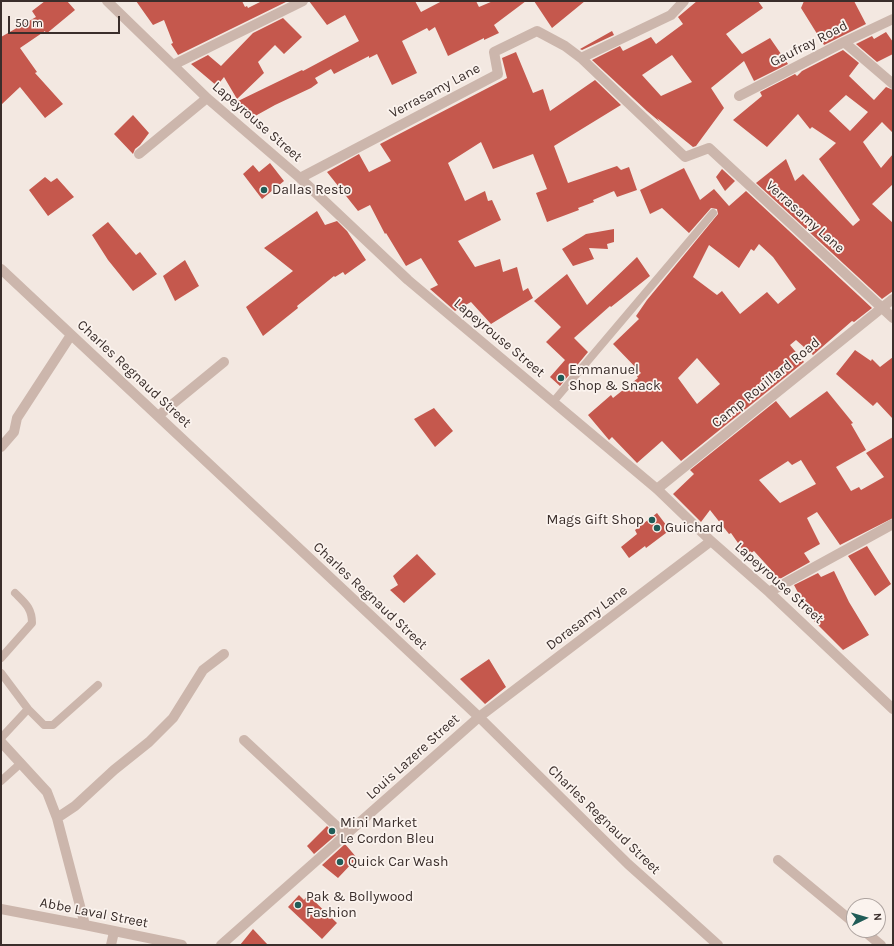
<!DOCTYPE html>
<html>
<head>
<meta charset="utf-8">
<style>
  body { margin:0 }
  #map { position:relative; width:894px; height:946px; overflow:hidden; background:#f3e8e1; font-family:Karla,sans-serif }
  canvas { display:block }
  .frame { position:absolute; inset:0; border:2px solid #3a2e2b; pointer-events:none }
  .north { position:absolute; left:846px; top:898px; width:40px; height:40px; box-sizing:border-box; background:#fbf3ee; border:1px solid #aea4a0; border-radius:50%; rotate:85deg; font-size:11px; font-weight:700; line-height:16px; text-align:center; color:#3a2e2b }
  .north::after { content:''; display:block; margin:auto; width:14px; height:18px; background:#205c57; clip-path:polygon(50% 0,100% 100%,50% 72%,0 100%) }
  .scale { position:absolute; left:8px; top:16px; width:112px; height:18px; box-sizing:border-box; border:2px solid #3a2e2b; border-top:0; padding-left:5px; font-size:12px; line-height:14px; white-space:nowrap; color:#3a2e2b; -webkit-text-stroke:3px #fbf3ee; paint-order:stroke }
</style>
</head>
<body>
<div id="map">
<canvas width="894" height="946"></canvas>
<div class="frame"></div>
<div class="north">N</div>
<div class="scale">50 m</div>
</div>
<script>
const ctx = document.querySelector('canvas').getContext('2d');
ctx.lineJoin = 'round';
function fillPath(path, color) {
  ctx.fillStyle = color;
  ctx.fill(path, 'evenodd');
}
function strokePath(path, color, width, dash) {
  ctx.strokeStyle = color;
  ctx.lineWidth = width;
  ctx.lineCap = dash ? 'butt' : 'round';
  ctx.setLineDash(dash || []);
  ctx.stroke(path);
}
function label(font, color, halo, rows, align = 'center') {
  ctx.font = font + ' Karla,sans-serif';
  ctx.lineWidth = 3.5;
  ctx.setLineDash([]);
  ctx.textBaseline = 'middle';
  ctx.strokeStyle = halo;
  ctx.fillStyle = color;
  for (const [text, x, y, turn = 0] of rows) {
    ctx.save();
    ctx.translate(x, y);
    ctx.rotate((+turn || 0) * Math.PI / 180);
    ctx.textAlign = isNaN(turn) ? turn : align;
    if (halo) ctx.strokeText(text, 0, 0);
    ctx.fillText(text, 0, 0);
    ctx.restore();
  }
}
fillPath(new Path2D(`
  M45,1H67L75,10L46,34L45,31L20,48L37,72L35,73L63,104L45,118L20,87L1,105V37L36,17L32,11Z
  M136,1H242L245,7L247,6L248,8L262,1H288L178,55L171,44L173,43L164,20L153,25Z
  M309,1H415L421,12L442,1H476L479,7L493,1H526L494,25L499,33L484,40V38L448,56L435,27L429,31L427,28L402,41L417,73L392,85L377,54L369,58V56L334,74L331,69L315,78L318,83L311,88L275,105L248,120L238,101L302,70L303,71L359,41L345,15L327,25Z
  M534,1H585L552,28Z
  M697,1H758L763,8L726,34L742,54L770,38L788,64L754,81L744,61L711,88L724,108L696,146L693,147L657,118L660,122L647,111L592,60L620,46L623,51L651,37L656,44L683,24L678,17ZM672,55L692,82L661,96L642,75Z
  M804,1H854L866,24L824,45L801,8Z
  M283,18L302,37L284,54L275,45L258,62L264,73L237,99L224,77L217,86L191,64L208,55L221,66L253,33Z
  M612,31L614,35L582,50L580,49Z
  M886,32L893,42V54L877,62L856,44L872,36L874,39Z
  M843,50L859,63L849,76L874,100L886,87L893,90V133L882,122L863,142L881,168L893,154V184L872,204L893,223V291L882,299L756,183L786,159L795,181L803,174L853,226L860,220L819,159L836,143L812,127L810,129L798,114L767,147L733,120L762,96L760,92L795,74L797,76L802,71ZM846,95L868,112L850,131L829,111Z
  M516,52L533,93L543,89L550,111L595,80L621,105L554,146L568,183L617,166L621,170L629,167L637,190L617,197L614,191L593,200L594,202L578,208L579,210L547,222L536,193L547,189L533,154L493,169L481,142L448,163L465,201L485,191L488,201L492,200L501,220L458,241L475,267L500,259L503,272L517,267L523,291L528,288L533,298L491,324L471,302L455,311L430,289L438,285L421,258L406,266L386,233L385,234L370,205L358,211L327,172L359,154L369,172L391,161L380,144L507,78L502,58Z
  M133,115L149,133L140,145L135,149L133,154L114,134Z
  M270,163L284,181L262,199L243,174L253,165L259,172Z
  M684,168L700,200L714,189L729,206L746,191L872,308L854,322L852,321L813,355L796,340L790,345L804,362L681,461L662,441L637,463L612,437L609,440L588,415L611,395L613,398L638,378L637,376L641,373L613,344L639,319L636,316L647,300L718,214L717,209L711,208L689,233L662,208L650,214L640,190ZM759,244L773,257L796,289L778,304L767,292L740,314L722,291L717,295L693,277L709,245L739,268L751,249L754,251ZM697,358L720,384L697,404L678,378Z
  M722,169L735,181L725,191L716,177Z
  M45,177L51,182L57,178L74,197L48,216L29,190Z
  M317,211L325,225L337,221L347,231L366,260L345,275L343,272L335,277L334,276L297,306L298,308L263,336L246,307L293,271L264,248Z
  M108,222L136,255L140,252L157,274L133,291L108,260L92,235Z
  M614,229V242L607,244L608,249L589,248L594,259L573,266L562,249L586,234Z
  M637,257L650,276L611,307L610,306L574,338L588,352L560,386L550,377L565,360L546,342L561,327L534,301L567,274L587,305Z
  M185,260L199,286L175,301L163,276Z
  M855,350L871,361L872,359L880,367L893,357V419L877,402L873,406L836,374Z
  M827,391L853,423L851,424L866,450L836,467L851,491L859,487L861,490L884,477L866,453L893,437V518L840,545L817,512L807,518L820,544L804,553L810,562L778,580L772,574L774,573L754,551L747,556L731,533L729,534L710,510L701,522L673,494L694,474L690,470L776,401L790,418ZM801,460L816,484L780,503L759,480L788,461L792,465Z
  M434,408L453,431L435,447L414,419Z
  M657,513L670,530L646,548L645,546L629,558L621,547L637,534L635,530Z
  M867,546L891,584L875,596L848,556Z
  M417,554L436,574L404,603L390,590L398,585L393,576Z
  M834,571L849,602L869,635L843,650L812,619L794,585L818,573L821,577Z
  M489,659L506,687L485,704L460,679Z
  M327,826L336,835L314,854L307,846Z
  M345,844L357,858L338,878L322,865Z
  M299,895L304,900L308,895L337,923L322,939L288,907Z
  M253,929L268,945H240Z`), '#c5584d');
strokePath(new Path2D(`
  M553,402L713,213
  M1,658L32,623C32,608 25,603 15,593
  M1,673L28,709L1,738
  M28,709L44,725H53L98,685
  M1,781L21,763`), '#ccb6ac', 8);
strokePath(new Path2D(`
  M107,1L207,98L300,178L408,280L657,489L711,541L769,592L893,709
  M844,42L893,84
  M581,58L671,15L684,1
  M173,65L303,1
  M739,96L844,42L893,19
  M139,154L207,98
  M300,178L498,74L494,52L537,31L565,46L581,58L685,157L709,148L893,318
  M1,269L479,717L628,864L666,898L718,945
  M158,416L224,362
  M1,447L14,432L17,418L71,335
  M657,489L893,299
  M769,592L893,524
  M244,740L346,835
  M1,742L47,792L57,818L85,925
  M57,818L75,806L114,770L149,742L173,718L203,670L224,654
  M778,860L854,923
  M1,909L85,925L182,945
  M863,930L881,945
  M111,945L114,932
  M221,945L479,717L711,541`), '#ccb6ac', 10);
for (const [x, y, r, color] of [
  [264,190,4,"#205c57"],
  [561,378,4,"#205c57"],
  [652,520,4,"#205c57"],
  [657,528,4,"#205c57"],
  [332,831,4,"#205c57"],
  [340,862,4,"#205c57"],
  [298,905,4,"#205c57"]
]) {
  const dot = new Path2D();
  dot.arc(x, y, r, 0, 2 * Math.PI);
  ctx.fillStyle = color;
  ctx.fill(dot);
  strokePath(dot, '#fbf3ee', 1.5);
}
label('14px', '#3a2e2b', '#fbf3ee', [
  ["Gaufray Road",809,44,-27],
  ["Verrasamy Lane",435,91,-28],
  ["Lapeyrouse Street",257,122,41],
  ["Verrasamy Lane",805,217,42],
  ["Lapeyrouse Street",499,338,40],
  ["Charles Regnaud Street",134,374,43],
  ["Camp Rouillard Road",766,383,-39],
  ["Lapeyrouse Street",779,583,42],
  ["Charles Regnaud Street",370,596,43],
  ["Dorasamy Lane",587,618,-37],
  ["Louis Lazere Street",413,757,-42],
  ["Charles Regnaud Street",604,820,44],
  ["Abbe Laval Street",94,913,11]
]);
label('14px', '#3a2e2b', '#fbf3ee', [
  ["Dallas Resto",272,190],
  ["Emmanuel",569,370],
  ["Shop & Snack",569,386],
  ["Mags Gift Shop",644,520,"right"],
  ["Guichard",665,528],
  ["Mini Market",340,823],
  ["Le Cordon Bleu",340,839],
  ["Quick Car Wash",348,862],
  ["Pak & Bollywood",306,897],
  ["Fashion",306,913]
], 'left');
</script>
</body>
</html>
